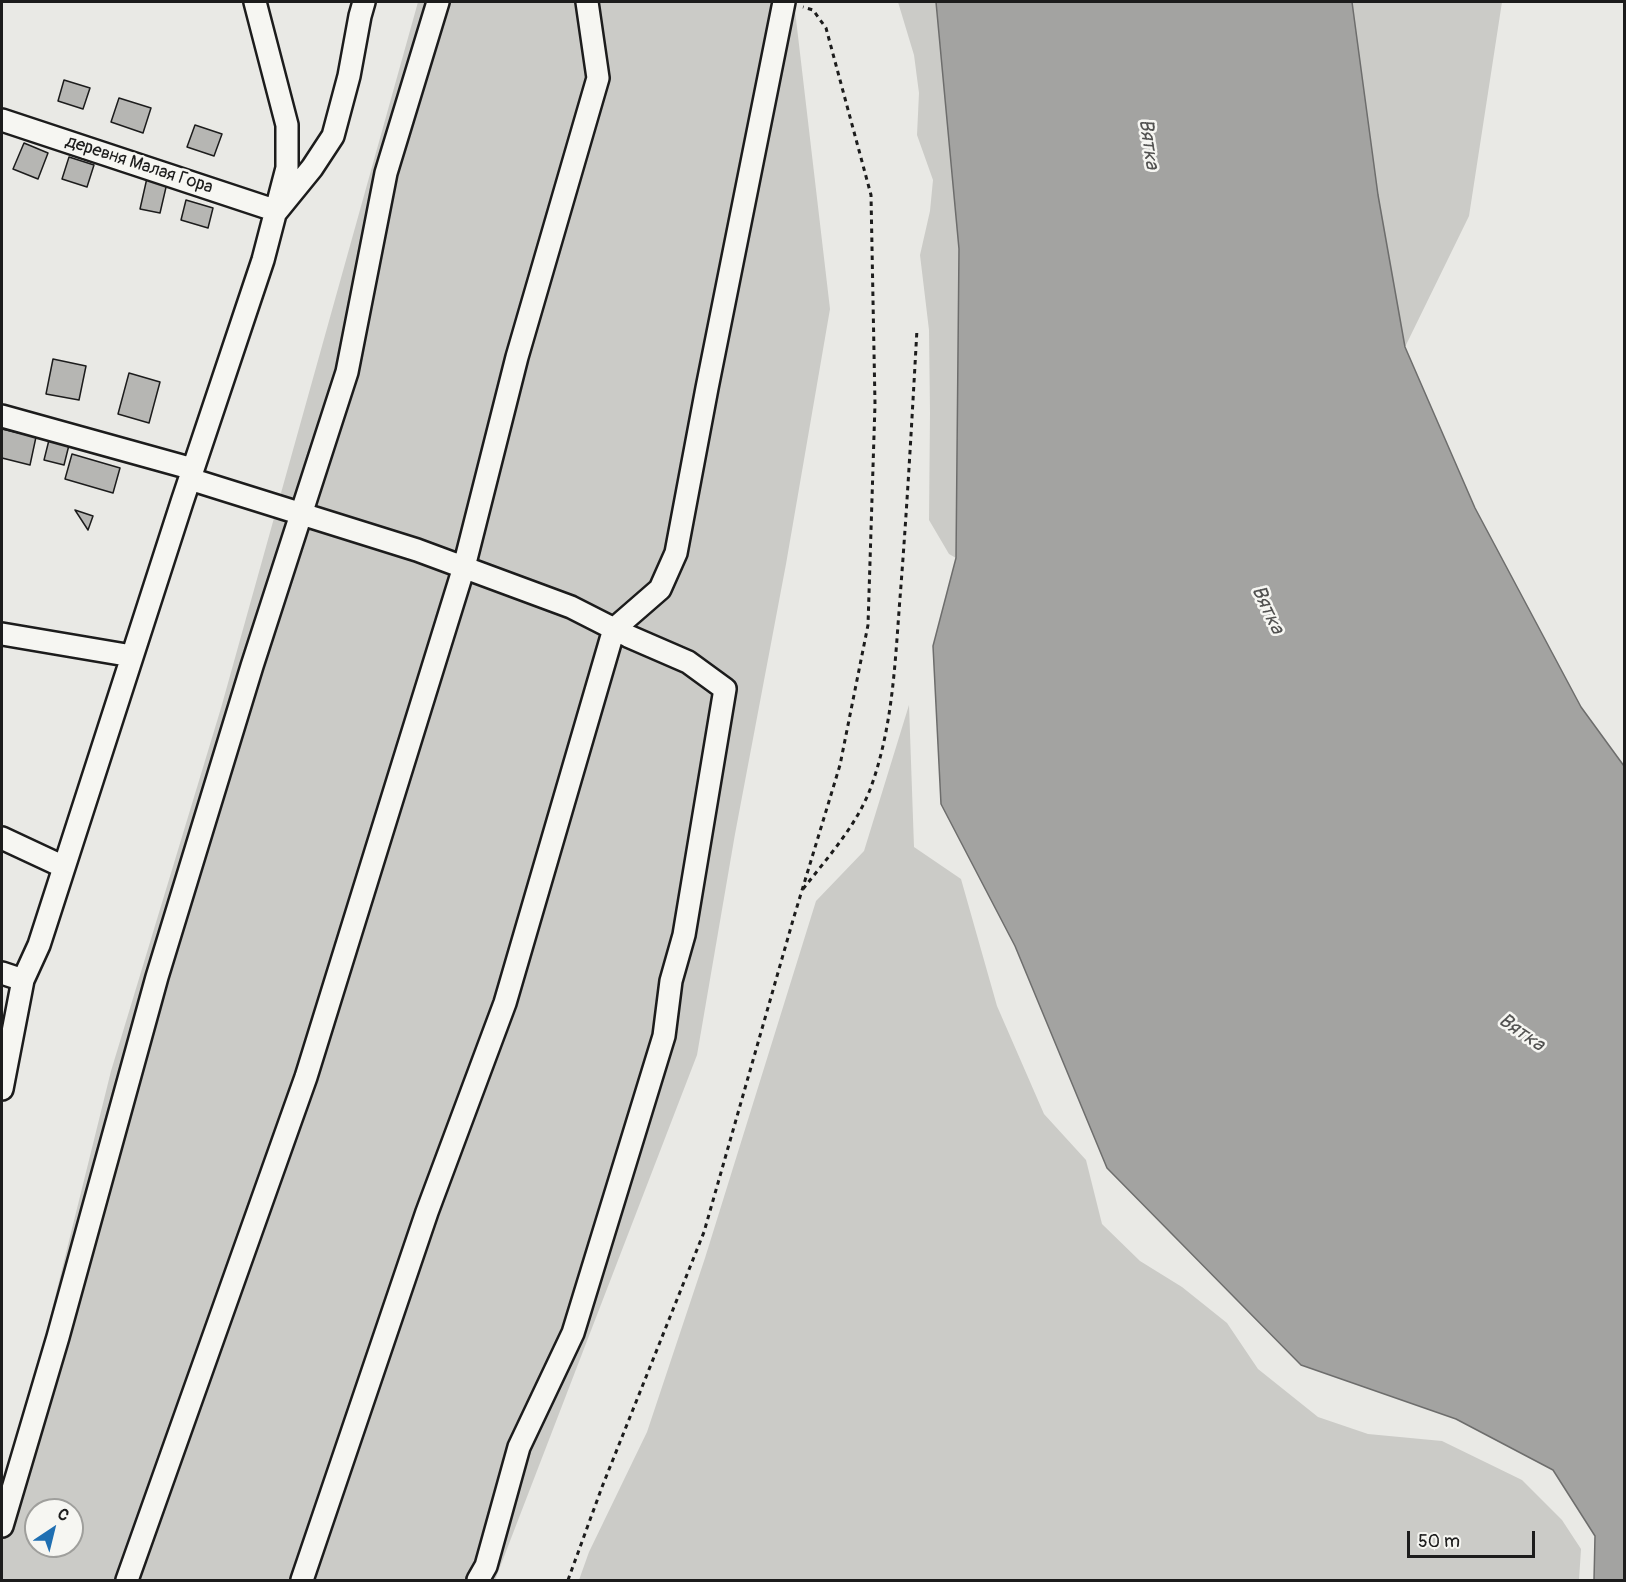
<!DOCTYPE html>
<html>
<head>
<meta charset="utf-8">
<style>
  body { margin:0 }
  #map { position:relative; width:1626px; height:1582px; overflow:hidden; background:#e9e9e5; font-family:Pangolin,sans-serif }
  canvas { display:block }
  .frame { position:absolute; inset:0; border:3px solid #1c1c1c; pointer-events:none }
  .north { position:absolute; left:24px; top:1498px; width:60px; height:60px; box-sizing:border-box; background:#f6f6f2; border:2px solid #9f9f9c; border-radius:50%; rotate:35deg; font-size:16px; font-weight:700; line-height:24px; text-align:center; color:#1c1c1c }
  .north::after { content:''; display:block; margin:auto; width:21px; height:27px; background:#1f6fb2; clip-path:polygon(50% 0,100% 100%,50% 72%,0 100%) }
  .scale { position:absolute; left:1407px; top:1531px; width:128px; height:27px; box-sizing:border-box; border:3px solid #1c1c1c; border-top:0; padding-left:8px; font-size:18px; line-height:21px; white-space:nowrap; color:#1c1c1c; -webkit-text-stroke:4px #f6f6f2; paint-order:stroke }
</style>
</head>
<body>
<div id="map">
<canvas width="1626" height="1582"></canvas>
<div class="frame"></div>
<div class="north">С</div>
<div class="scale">50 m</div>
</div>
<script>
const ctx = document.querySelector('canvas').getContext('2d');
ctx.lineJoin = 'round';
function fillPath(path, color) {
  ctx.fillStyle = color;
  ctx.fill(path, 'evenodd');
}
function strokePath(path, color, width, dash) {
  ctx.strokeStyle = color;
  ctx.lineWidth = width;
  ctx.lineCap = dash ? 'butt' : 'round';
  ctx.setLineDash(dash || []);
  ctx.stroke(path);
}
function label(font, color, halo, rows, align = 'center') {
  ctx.font = font + ' Pangolin,sans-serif';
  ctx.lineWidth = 5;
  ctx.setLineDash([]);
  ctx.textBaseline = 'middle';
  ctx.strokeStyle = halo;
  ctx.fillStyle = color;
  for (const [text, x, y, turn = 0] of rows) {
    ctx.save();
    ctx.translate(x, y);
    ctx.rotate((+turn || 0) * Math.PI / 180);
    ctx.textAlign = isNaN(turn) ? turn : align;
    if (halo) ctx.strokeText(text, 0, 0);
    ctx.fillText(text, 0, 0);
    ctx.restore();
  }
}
fillPath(new Path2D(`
  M418,2H794L830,309L786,564L735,834L697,1055L495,1580H2V1512L111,1071L221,708ZM36,1510H72V1546H36Z
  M898,2H936L959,249L956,558L949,554L929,520L930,413L929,330L920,255L930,211L933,180L917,135L919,93L914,55Z
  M1352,2H1502L1469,216L1405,347L1378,195Z
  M909,705L914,847L961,879L997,1006L1044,1114L1086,1160L1102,1224L1140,1261L1182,1287L1227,1323L1258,1369L1318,1417L1368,1434L1442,1441L1522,1480L1562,1520L1581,1549L1579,1580H579L589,1552L647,1432L705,1258L816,901L864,851Z`), '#cbcbc7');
const water = new Path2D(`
  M936,2H1352L1378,195L1405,347L1475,508L1581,707L1624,766V1580H1594L1595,1536L1553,1470L1456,1419L1301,1365L1107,1168L1015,946L941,804L933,646L956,558L959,249Z`);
fillPath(water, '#a3a3a1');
strokePath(water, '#6d6d6c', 1.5);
const building = new Path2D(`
  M64,80L90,88L83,109L58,101Z
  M119,98L151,108L143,133L111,122Z
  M195,125L222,134L214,156L187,147Z
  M24,143L48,153L38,179L13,169Z
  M69,157L94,165L87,187L62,179Z
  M147,178L167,183L160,213L140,209Z
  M186,200L213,208L208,228L181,220Z
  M53,359L86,366L79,400L46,394Z
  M129,373L160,382L149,423L118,414Z
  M2,429L36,437L30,465L2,458Z
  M49,440L69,445L64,465L44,460Z
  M72,454L120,468L113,493L65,479Z
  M75,510L93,516L88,530Z`);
fillPath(building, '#b6b6b3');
strokePath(building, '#1c1c1c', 1.5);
const minor = new Path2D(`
  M2,120L277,211L312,168L333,136L349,76L360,16L364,2
  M2,416L193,469
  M190,479L417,550L571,607L628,636L688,662L725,689L684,935L671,981L664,1036L573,1333L519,1447L486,1566L478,1580
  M2,634L132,656
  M2,838L64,867
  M2,973L23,980
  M2,1089L23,980L39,945L182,502L263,260L287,168V125L255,2
  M2,1526L58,1337L157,977L252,666L347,372L386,173L438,2
  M127,1580L306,1077L464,567L517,357L598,78L587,2
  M302,1580L427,1212L505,1003L614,629L660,589L676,553L707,388L784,2`);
strokePath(minor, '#1c1c1c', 26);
strokePath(new Path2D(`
  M803,889C828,857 857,825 871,787C893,726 895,662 900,598C907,509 912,419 917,329
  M568,1580L602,1487L704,1232L793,920L840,765L868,625L875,404L871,195L826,28L813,10L803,7`), '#1c1c1c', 3, [4.5, 4.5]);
strokePath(minor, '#f6f6f2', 21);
label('18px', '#1c1c1c', '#f6f6f2', [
  ["деревня Малая Гора",139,165,18]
]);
label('italic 20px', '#525251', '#f6f6f2', [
  ["Вятка",1148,144,82],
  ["Вятка",1267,610,65],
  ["Вятка",1521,1033,35]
]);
</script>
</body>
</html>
